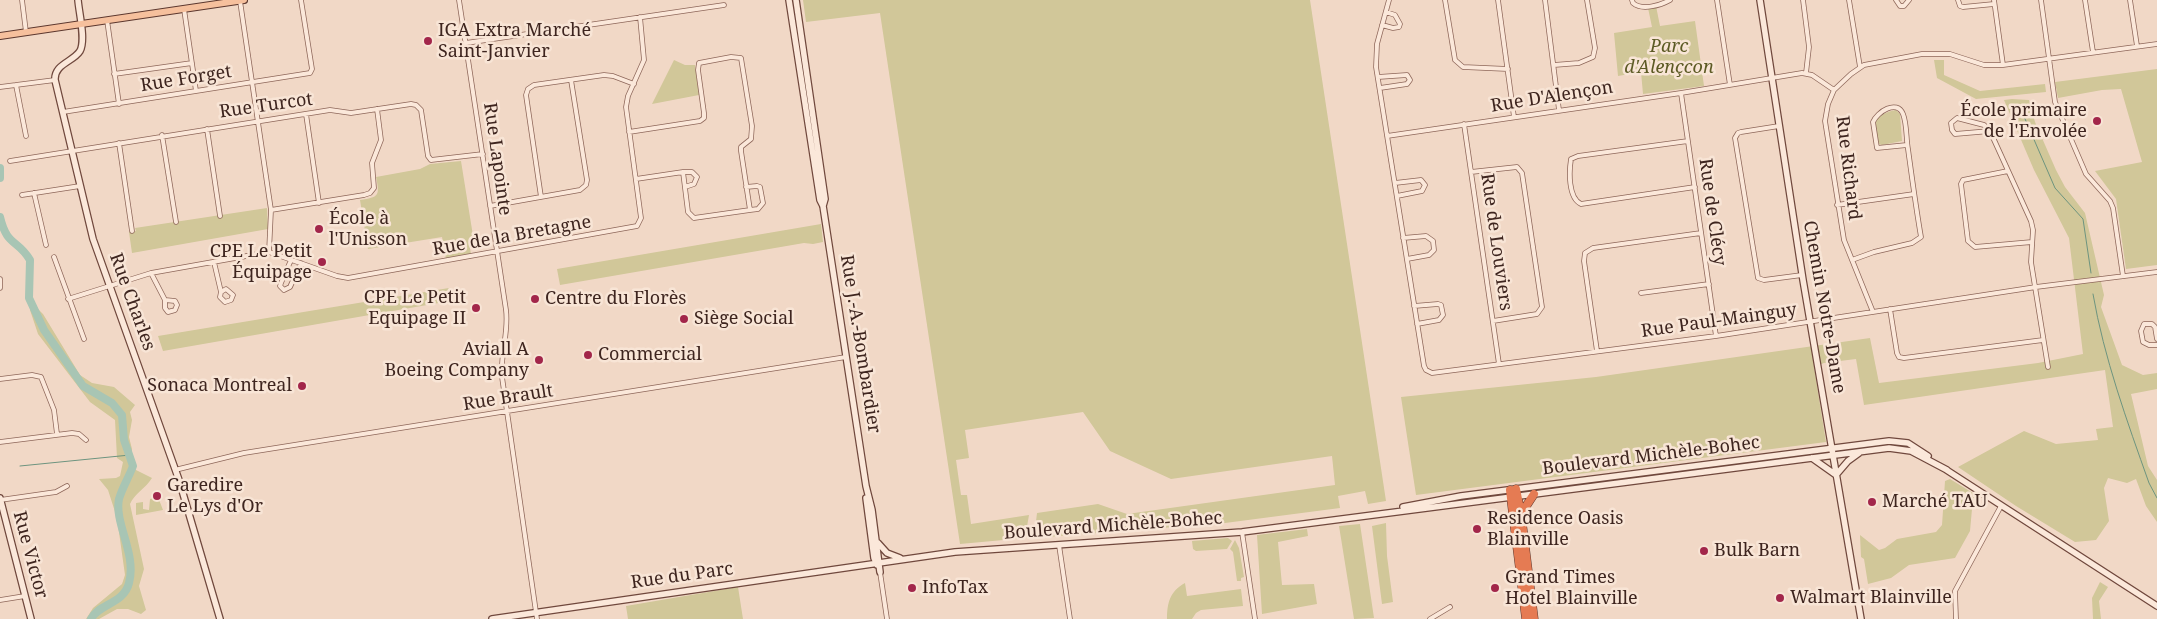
<!DOCTYPE html>
<html>
<head>
<meta charset="utf-8">
<style>
  body { margin:0 }
  canvas { display:block; background:#f1d8c6 }
</style>
</head>
<body>
<canvas width="2157" height="619"></canvas>
<script>
const ctx = document.querySelector('canvas').getContext('2d');
ctx.lineJoin = 'round';
function fillPath(path, color) {
  ctx.fillStyle = color;
  ctx.fill(path, 'evenodd');
}
function strokePath(path, color, width, dash) {
  ctx.strokeStyle = color;
  ctx.lineWidth = width;
  ctx.lineCap = dash ? 'butt' : 'round';
  ctx.setLineDash(dash || []);
  ctx.stroke(path);
}
function label(font, color, halo, rows, align = 'center') {
  ctx.font = font + ' "Noto Serif",serif';
  ctx.lineWidth = 5;
  ctx.setLineDash([]);
  ctx.textBaseline = 'middle';
  ctx.strokeStyle = halo;
  ctx.fillStyle = color;
  for (const [text, x, y, turn = 0] of rows) {
    ctx.save();
    ctx.translate(x, y);
    ctx.rotate((+turn || 0) * Math.PI / 180);
    ctx.textAlign = isNaN(turn) ? turn : align;
    if (halo) ctx.strokeText(text, 0, 0);
    ctx.fillText(text, 0, 0);
    ctx.restore();
  }
}
fillPath(new Path2D(`
  M803,0H1310L1386,501L1368,504L1365,491L1338,496L1340,508L1225,523L1034,538L1037,513L1098,504L1127,514L1335,485L1332,456L1171,479L1110,451L1083,412L965,430L969,458L956,460L961,495H967L971,524L1029,515L1025,538L960,544L880,13L806,22Z
  M1656,6L1660,26L1695,21L1704,86L1643,94L1641,72L1618,76L1614,33L1652,27L1648,8Z
  M674,60L685,65H695L699,95L652,104Z
  M1934,60H1944V75L1980,91L2045,84L2046,92L1976,99L1937,78Z
  M2157,69V265L2126,269L2116,199L2095,171L2142,162L2121,89L2102,90L2058,98L2055,82Z
  M2012,99L2029,100L2035,122L2056,170L2065,187L2085,213L2104,295L2101,307L2122,365L2143,375L2157,373V389L2131,394L2148,466L2157,480V522L2146,506L2136,479L2127,483L2108,478L2104,488L2109,521L2096,540L2075,542L2016,506L1958,467L2024,431L2056,444L2098,440L2096,429L2113,427L2105,370L1864,405L1856,359L1824,363L1814,367L1826,442L1416,495L1401,397L1596,377L1870,338L1879,383L2038,363L2083,354L2069,238L2034,170L2004,100Z
  M1896,110L1900,114L1902,141L1882,145L1879,144C1869,125 1875,114 1896,110Z
  M461,161L474,242L469,243L471,254L446,259L442,237L368,249L360,200C379,197 380,196 376,177L420,169L430,164Z
  M267,208L268,229L132,253L129,232L136,231L135,228Z
  M821,224L823,242L813,244L804,243L560,285L557,269Z
  M449,288L450,301L163,351L158,336Z
  M36,307L43,314L80,375L92,383L114,387L135,405L130,412L132,420L129,437L132,449V468L152,478C146,488 134,494 130,504L144,569L139,586L146,610L141,614L128,609H117L99,619H86L93,608L122,584L125,575L117,518L108,490L99,479L116,478L120,476L123,462L117,458L115,420L90,402L38,334L30,310Z
  M1950,479L1976,495L1973,498L1970,531L1955,558L1909,565L1891,578L1868,584L1864,559L1861,557L1860,535L1879,550L1885,548L1897,539L1936,532L1942,525L1945,481Z
  M158,497L163,510L136,515V503L143,502V509L149,510L150,499Z
  M1386,523L1387,556L1393,602L1382,604L1372,526Z
  M1360,524L1374,618L1354,619L1339,526Z
  M1307,529L1308,536L1278,542L1282,585L1314,584L1317,604L1262,614L1257,535Z
  M1228,538L1232,541L1227,549L1196,551L1193,549L1192,541Z
  M1235,540L1239,548L1244,577L1241,578V581H1237L1233,552L1230,549Z
  M2100,582L2108,587L2099,601L2101,619H2093L2092,598Z
  M1185,583L1187,596L1241,589L1243,606L1201,610L1196,613L1192,619H1167C1167,603 1170,591 1185,583Z
  M738,587L743,619H628L626,606Z`), '#d1c799');
strokePath(new Path2D(`
  M2019,105L2055,188L2083,219L2091,273
  M2093,294C2104,358 2127,421 2149,483L2157,498
  M20,466L130,455`), '#6d947f', 1);
strokePath(new Path2D(`
  M0,168V178
  M0,217C7,247 18,239 30,260L29,298L44,330L83,386L112,403L122,415L124,440L133,466C129,477 122,488 119,499C114,523 137,554 129,583C124,604 98,604 91,619`), '#a8c5b4', 8);
const street = new Path2D(`
  M22,0L26,32
  M459,0L506,310C509,333 500,354 502,377L537,619
  M1389,0L1377,44L1376,67L1424,366L1426,370L1432,373L1716,336L2036,287L2157,272
  M1445,0L1455,60L1463,67L1508,69
  M1498,0L1514,117
  M1545,0L1559,110
  M1632,0L1633,3C1642,11 1661,5 1670,0
  M1717,0L1730,85
  M1803,0L1809,47L1806,73
  M1849,0L1860,67
  M1896,0L1900,6H1904L1909,0
  M1958,0L1960,6L1963,7L1994,4
  M1994,0L2003,65
  M2041,0L2055,102L2086,174L2110,201L2113,208L2123,276
  M2085,0L2093,52
  M2130,0L2137,46
  M240,1L271,210L269,252
  M184,9L196,91
  M107,20L119,104
  M1382,25L1393,28L1399,27L1400,24L1395,15L1386,12
  M466,43L724,5
  M1554,65L1579,63L1593,57L1595,48L1587,0
  M114,74L192,63
  M1378,77L1407,75L1410,80L1407,84L1380,88
  M16,85L26,136
  M0,87L55,80
  M1681,93L1716,336
  M63,112L310,73L312,69L301,0
  M306,114L319,203
  M1464,124L1499,364
  M1779,126L1741,132L1738,133L1735,138L1758,278L1764,280L1802,275
  M207,129L220,216
  M1990,131L1955,134L1952,130L1951,123L1957,118L1984,125L1990,131L2031,221L2033,230L2031,262L2048,367
  M629,132L700,121L704,118V113L698,70L699,63L731,57L741,58L752,126L751,139L741,147V151L750,210L694,218L688,212L683,172L636,179
  M162,135L176,222
  M1387,136L1681,93L1802,73L1812,75L1834,90
  M1688,141L1578,156L1571,159C1569,171 1568,198 1581,204L1695,187
  M119,143L132,231
  M10,161L330,110L351,113L411,104L416,105L421,110L428,156L431,160L483,154
  M2008,171L1963,180L1961,184L1968,241L1975,247L2032,242
  M683,172H692L697,177L694,184L685,187
  M1471,172L1517,167L1522,173L1542,307L1537,314L1493,321
  M1395,183L1421,180L1425,185L1422,191L1397,196
  M746,187L757,186L760,187L763,203L758,209L750,210
  M34,193L46,245
  M22,195L80,186
  M541,197L526,95L528,89L534,85L604,75L613,76L634,84
  M1837,205L1914,194
  M490,206L580,190L586,185L587,180L571,80
  M271,210L364,195L370,193L374,188L372,163L381,140L377,109
  M1403,238L1426,236L1433,241L1434,250L1429,255L1407,259
  M54,257L84,339
  M291,260L281,283L280,286L284,290L290,287L301,263
  M1852,260L1874,252L1912,243L1921,237C1916,208 1912,178 1908,149C1906,138 1907,124 1903,114C1897,99 1877,112 1873,122L1877,148L1907,145
  M214,262L221,292L220,297L225,302L231,300L233,295L226,289L221,292
  M151,273L165,300V308L168,312L175,310L177,305L175,301L165,300
  M0,279V288
  M1641,293L1709,284
  M68,299L151,273L269,252L337,276L348,278L637,226L641,218L626,107L628,96L644,60L640,17
  M1414,306L1438,304L1441,305L1443,315L1439,320L1417,324
  M1890,309L1897,353L1899,357L1904,358L2043,340
  M1873,312L1844,240L1825,121L1828,104L1834,90L1851,74L1864,65L1922,54H1950L1984,65H2003L2157,44
  M2157,339L2155,327L2152,324H2144L2141,331L2143,342L2149,345H2157
  M1597,351L1584,261L1585,253L1593,248L1701,233
  M0,379L32,375L41,377L54,410L57,434
  M0,442L72,433L79,434L86,440
  M175,470L244,453L846,357
  M0,500L56,492L67,486
  M1242,532L1255,619
  M1059,545L1070,619
  M880,572L887,619
  M0,600L25,596
  M1430,619L1450,607
  M1956,619L1955,591L2001,506`);
const secondary = new Path2D(`
  M78,0C79,13 86,40 80,51C73,62 54,64 55,80L93,239L179,480L220,619
  M789,0L820,200L823,206L866,486L872,510L880,572
  M796,0L825,199L823,206
  M1760,0L1803,280L1861,619
  M1812,458L1836,475
  M1945,469L2157,606
  M1836,475L1848,461L1859,453
  M0,498L31,619
  M866,498L874,558L877,565
  M1403,507L1461,496L1889,441L1908,443L1928,456
  M878,543L887,553L900,558
  M492,619L955,552L1242,532L1889,448L1911,451L1947,470`);
const primary = new Path2D(`
  M0,36L244,0`);
const highway = new Path2D(`
  M1516,489L1521,514L1534,619
  M1510,490L1526,619
  M1521,514L1534,494`);
strokePath(street, '#8e675a', 5.5);
strokePath(secondary, '#70483d', 8);
strokePath(primary, '#5c372e', 8);
strokePath(highway, '#5c372e', 9);
strokePath(street, '#fbe8da', 4);
strokePath(secondary, '#fbe8da', 5.5);
strokePath(primary, '#f6c09d', 6);
strokePath(highway, '#e57b53', 8);
for (const [x, y, r, color] of [
  [428,41,5,"#a2264a"],
  [2097,121,5,"#a2264a"],
  [319,229,5,"#a2264a"],
  [322,262,5,"#a2264a"],
  [535,299,5,"#a2264a"],
  [476,308,5,"#a2264a"],
  [684,319,5,"#a2264a"],
  [588,355,5,"#a2264a"],
  [539,360,5,"#a2264a"],
  [302,386,5,"#a2264a"],
  [157,496,5,"#a2264a"],
  [1872,502,5,"#a2264a"],
  [1477,529,5,"#a2264a"],
  [1704,551,5,"#a2264a"],
  [912,588,5,"#a2264a"],
  [1495,588,5,"#a2264a"],
  [1780,598,5,"#a2264a"]
]) {
  const dot = new Path2D();
  dot.arc(x, y, r, 0, 2 * Math.PI);
  ctx.fillStyle = color;
  ctx.fill(dot);
  strokePath(dot, '#f8e5d6', 2);
}
label('18px', '#3e251f', '#f8e5d6', [
  ["IGA Extra Marché",438,31],
  ["Saint-Janvier",438,52],
  ["École primaire",2087,111,"right"],
  ["de l'Envolée",2087,132,"right"],
  ["École à",329,219],
  ["l'Unisson",329,240],
  ["CPE Le Petit",312,252,"right"],
  ["Équipage",312,273,"right"],
  ["CPE Le Petit",466,298,"right"],
  ["Equipage II",466,319,"right"],
  ["Centre du Florès",545,299],
  ["Siège Social",694,319],
  ["Aviall A",529,350,"right"],
  ["Boeing Company",529,371,"right"],
  ["Commercial",598,355],
  ["Sonaca Montreal",292,386,"right"],
  ["Garedire",167,486],
  ["Le Lys d'Or",167,507],
  ["Marché TAU",1882,502],
  ["Residence Oasis",1487,519],
  ["Blainville",1487,540],
  ["Bulk Barn",1714,551],
  ["Grand Times",1505,578],
  ["Hotel Blainville",1505,599],
  ["InfoTax",922,588],
  ["Walmart Blainville",1790,598]
], 'left');
label('italic 18px', '#5c5a24', '#f8e5d6', [
  ["Parc",1669,47],
  ["d'Alençcon",1669,68]
]);
label('18px', '#3e251f', '#f8e5d6', [
  ["Rue Forget",186,79,-9],
  ["Rue D'Alençon",1552,97,-9],
  ["Rue Turcot",266,106,-8],
  ["Rue Lapointe",497,159,82],
  ["Rue Richard",1848,168,83],
  ["Rue de Clécy",1712,212,82],
  ["Rue de la Bretagne",512,236,-10],
  ["Rue de Louviers",1496,242,82],
  ["Rue Charles",132,302,70],
  ["Chemin Notre-Dame",1824,307,80],
  ["Rue Paul-Mainguy",1719,321,-8],
  ["Rue J.-A.-Bombardier",860,344,81],
  ["Rue Brault",508,398,-9],
  ["Boulevard Michèle-Bohec",1651,456,-7],
  ["Boulevard Michèle-Bohec",1113,526,-4],
  ["Rue Victor",30,555,75],
  ["Rue du Parc",682,576,-8]
]);
</script>
</body>
</html>
